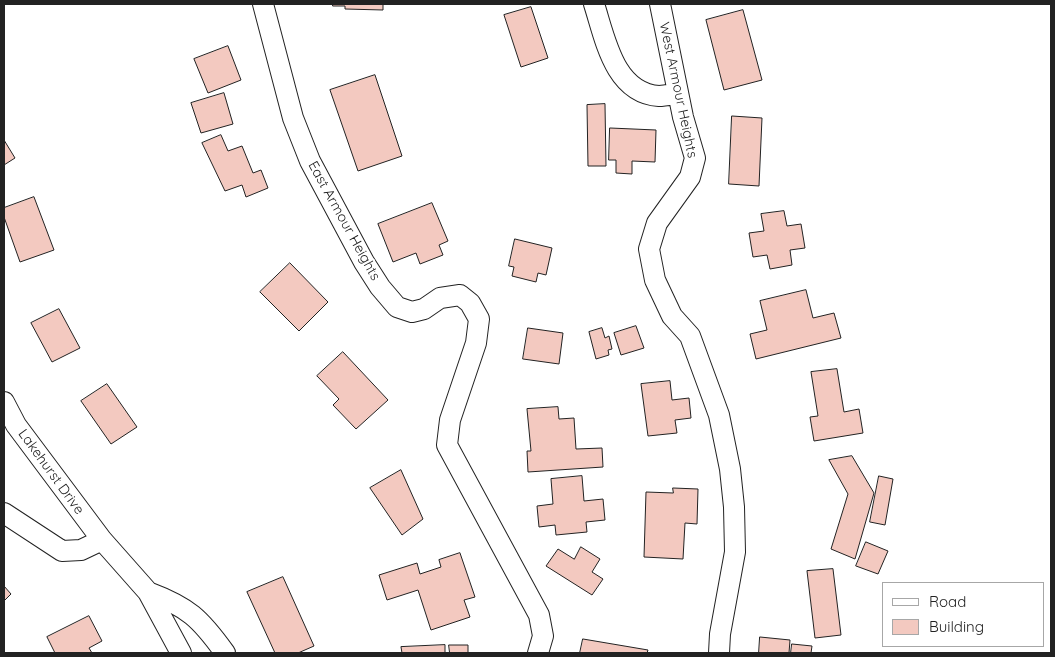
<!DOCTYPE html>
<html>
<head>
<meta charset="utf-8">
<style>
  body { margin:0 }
  #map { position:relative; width:1055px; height:657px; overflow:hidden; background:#fff; font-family:Quicksand,sans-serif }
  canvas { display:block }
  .frame { position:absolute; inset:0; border:5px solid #222; pointer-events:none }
  .legend { position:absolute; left:882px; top:582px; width:162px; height:65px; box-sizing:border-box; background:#fff; border:1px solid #a7a7a7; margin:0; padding:6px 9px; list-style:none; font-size:15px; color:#222 }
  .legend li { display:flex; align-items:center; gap:10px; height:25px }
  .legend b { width:25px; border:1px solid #a7a7a7 }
</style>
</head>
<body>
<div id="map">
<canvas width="1055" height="657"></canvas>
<div class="frame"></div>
<ul class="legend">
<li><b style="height:6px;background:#fff"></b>Road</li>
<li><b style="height:14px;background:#f3c9c0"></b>Building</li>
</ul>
</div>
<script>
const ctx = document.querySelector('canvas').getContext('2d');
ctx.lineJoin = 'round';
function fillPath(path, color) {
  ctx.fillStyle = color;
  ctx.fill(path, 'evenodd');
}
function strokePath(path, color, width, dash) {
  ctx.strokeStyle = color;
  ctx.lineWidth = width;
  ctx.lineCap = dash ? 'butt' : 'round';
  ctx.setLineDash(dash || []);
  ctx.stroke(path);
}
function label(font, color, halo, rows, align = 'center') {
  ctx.font = font + ' Quicksand,sans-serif';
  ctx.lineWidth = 4;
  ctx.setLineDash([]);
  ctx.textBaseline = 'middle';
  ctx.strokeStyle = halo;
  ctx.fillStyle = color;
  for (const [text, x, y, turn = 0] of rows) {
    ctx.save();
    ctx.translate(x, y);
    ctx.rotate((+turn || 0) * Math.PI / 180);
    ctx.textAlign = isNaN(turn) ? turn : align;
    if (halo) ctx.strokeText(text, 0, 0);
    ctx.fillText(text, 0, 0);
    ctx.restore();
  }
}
const building = new Path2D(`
  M333,4H383V10L345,9V6H333Z
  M531,7L548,58L521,67L504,15Z
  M743,10L762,80L724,90L706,20Z
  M228,46L241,80L208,93L194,59Z
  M375,75L402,156L358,171L330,90Z
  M224,93L233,124L201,133L191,103Z
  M605,104L606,166H588L587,105Z
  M732,116L762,118L759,186L729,184Z
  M610,128L656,130L655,162L632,161V174L616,173V160H609Z
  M221,135L228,151L242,146L253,173L261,170L268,188L246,197L242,185L225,191L202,143Z
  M4,140L15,158L4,165Z
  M34,197L54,250L20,262L4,217V208Z
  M432,203L448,241L439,245L443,255L420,264L416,253L393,262L378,224Z
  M784,211L787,226L801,224L805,248L790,250L792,265L770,269L767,255L753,257L749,233L764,231L761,214Z
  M515,239L552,248L546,275L538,273L536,282L512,276L514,267L509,266Z
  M290,263L328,302L299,331L260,292Z
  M806,290L813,318L834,313L841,338L756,359L750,334L767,330L760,301Z
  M59,309L80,348L52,362L31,323Z
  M636,326L644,348L621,355L614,333Z
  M528,328L563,333L559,364L523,359Z
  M602,328L605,338L609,336L612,349L608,350L609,355L596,359L589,332Z
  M343,352L388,400L356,429L333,405L339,399L317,376Z
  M837,369L844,412L859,409L863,433L814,441L810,417L818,416L811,372Z
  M670,381L672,400L689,398L691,418L675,420L677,433L648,436L641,384Z
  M107,384L137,427L111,444L81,401Z
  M558,407L559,419L574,418L576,449L602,448L603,467L528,472L527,451H531L527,409Z
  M852,456L874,493L855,559L831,549L848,494L829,460Z
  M401,470L423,519L402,535L370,488Z
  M582,476L584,501L603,499L605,520L586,522L587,532L556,535L555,525L539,527L537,506L553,504L551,479Z
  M879,476L893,479L885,525L870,522Z
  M673,488L698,489L697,524L685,523L683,559L644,557L646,492L673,493Z
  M866,542L888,551L878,574L856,566Z
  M581,547L600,559L592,572L603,579L592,595L546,566L558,549L574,559Z
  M460,553L475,597L464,600L470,617L431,630L418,590L387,600L379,575L417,563L420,574L441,567L439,560Z
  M833,569L841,635L815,638L807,571Z
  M283,577L314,646L298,653H275L247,592Z
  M4,586L11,594L4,601Z
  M89,616L102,641L89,648L92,653H55L47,637Z
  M760,637L790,640L789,653H759Z
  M583,639L648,650L647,653H580Z
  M792,644L812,646L811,653H791Z
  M445,645V653H402L401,647Z
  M449,645H468V653H450Z`);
fillPath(building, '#f3c9c0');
strokePath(building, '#222', 1);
const minor = new Path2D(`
  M263,4L293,118L310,161L364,262L380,287L397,307L412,312L424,309L440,298L460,295L470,303L479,319L476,343L450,420L447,445L539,615L543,636L538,653
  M594,4C605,38 614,93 659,96C665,96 672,94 678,93
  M660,4L683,117L695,158L690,177L657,223L649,249L655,280L672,316L690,336L719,415L730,469L734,507L735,552L720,634L719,653
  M4,402L16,425L102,540L148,592L181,653
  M4,513L62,551L81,550L102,540
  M148,592C188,607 200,618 225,653`);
strokePath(minor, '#222', 22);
strokePath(minor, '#fff', 20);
label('14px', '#222', '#fff', [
  ["West Armour Heights",678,90,78],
  ["East Armour Heights",344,221,61],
  ["Lakehurst Drive",51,472,54]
]);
</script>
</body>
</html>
